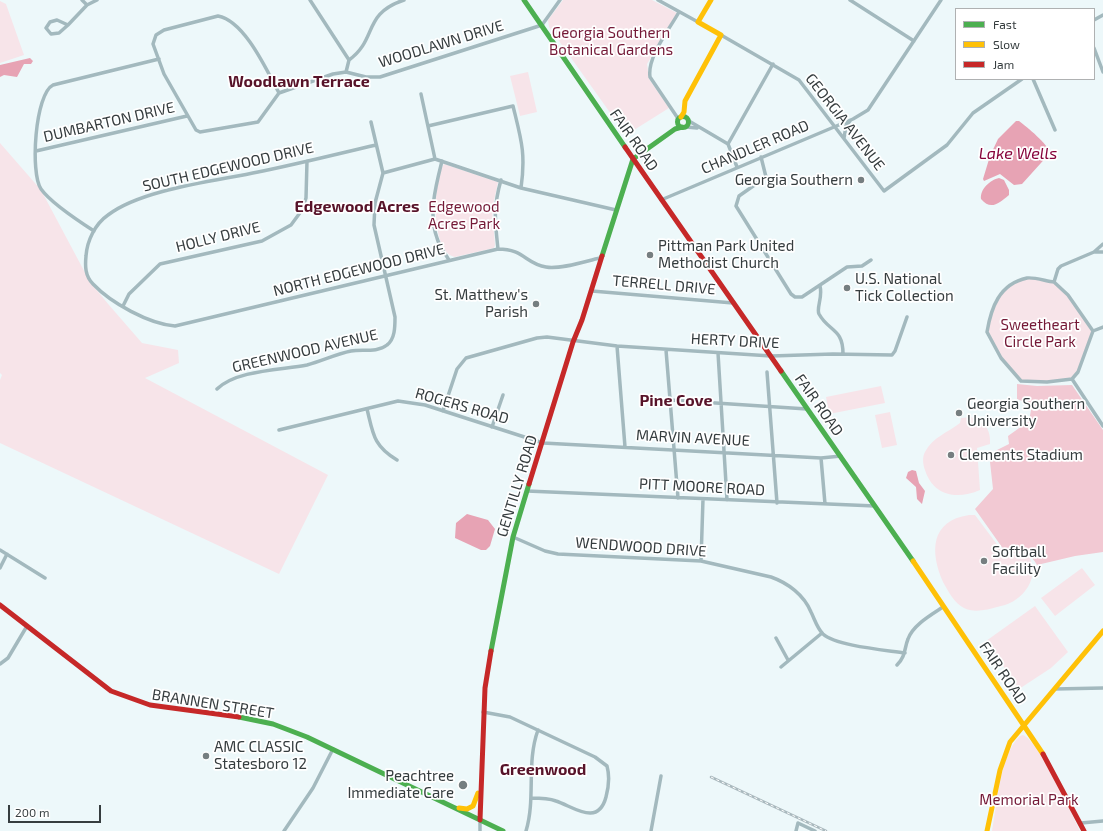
<!DOCTYPE html>
<html>
<head>
<meta charset="utf-8">
<style>
  body { margin:0 }
  #map { position:relative; width:1103px; height:831px; overflow:hidden; background:#edf8fa; font-family:"Exo 2",sans-serif }
  canvas { display:block }
  .legend { position:absolute; left:955px; top:8px; width:140px; height:72px; box-sizing:border-box; background:#fff; border:1px solid #afb1b2; margin:0; padding:5px 7px; list-style:none; font-size:12px; color:#363d3f }
  .legend li { display:flex; align-items:center; gap:8px; height:20px }
  .legend b { width:20px; border:1px solid #afb1b2 }
  .scale { position:absolute; left:8px; top:805px; width:93px; height:18px; box-sizing:border-box; border:2px solid #363d3f; border-top:0; padding-left:5px; font-size:12px; line-height:14px; white-space:nowrap; color:#363d3f; -webkit-text-stroke:3px #fff; paint-order:stroke }
</style>
</head>
<body>
<div id="map">
<canvas width="1103" height="831"></canvas>
<ul class="legend">
<li><b style="height:5px;background:#4caf50"></b>Fast</li>
<li><b style="height:5px;background:#ffc107"></b>Slow</li>
<li><b style="height:5px;background:#c62828"></b>Jam</li>
</ul>
<div class="scale">200 m</div>
</div>
<script>
const ctx = document.querySelector('canvas').getContext('2d');
ctx.lineJoin = 'round';
function fillPath(path, color) {
  ctx.fillStyle = color;
  ctx.fill(path, 'evenodd');
}
function strokePath(path, color, width, dash) {
  ctx.strokeStyle = color;
  ctx.lineWidth = width;
  ctx.lineCap = dash ? 'butt' : 'round';
  ctx.setLineDash(dash || []);
  ctx.stroke(path);
}
function label(font, color, halo, rows, align = 'center') {
  ctx.font = font + ' "Exo 2",sans-serif';
  ctx.lineWidth = 3.5;
  ctx.setLineDash([]);
  ctx.textBaseline = 'middle';
  ctx.strokeStyle = halo;
  ctx.fillStyle = color;
  for (const [text, x, y, turn = 0] of rows) {
    ctx.save();
    ctx.translate(x, y);
    ctx.rotate((+turn || 0) * Math.PI / 180);
    ctx.textAlign = isNaN(turn) ? turn : align;
    if (halo) ctx.strokeText(text, 0, 0);
    ctx.fillText(text, 0, 0);
    ctx.restore();
  }
}
fillPath(new Path2D(`
  M563,0H652L677,13L647,64L649,79L669,108L626,135L549,27L548,20Z
  M0,1L6,4L24,55L0,63Z
  M528,72L537,112L520,116L510,76Z
  M0,143L41,190L90,282L109,305L142,343L178,350L179,363L145,378L328,475L279,574L0,443V380L2,375L0,373Z
  M444,164L498,182L492,210L495,245L494,248L455,257C430,252 433,180 444,164Z
  M1027,278L1054,282L1068,295L1093,331C1089,343 1082,369 1073,377C1065,384 1032,381 1021,381C1011,369 993,351 989,336C986,325 991,307 997,298C1002,289 1018,282 1027,278Z
  M881,386L885,403L829,414L826,397Z
  M890,412L897,445L882,448L875,415Z
  M971,417C984,423 991,428 990,444L977,448L980,490C957,500 933,496 925,470C923,465 922,457 925,452C933,437 947,433 960,423L961,418Z
  M969,515H975L1005,555H1028C1035,566 1034,580 1025,591C1018,600 1008,605 997,607C988,610 973,613 964,608C955,604 948,591 943,582C930,552 930,521 969,515Z
  M1082,568L1095,585L1055,616L1041,598Z
  M1035,606L1068,652L1051,668L1019,689L986,641Z
  M1023,735C1039,741 1072,814 1080,831H992C997,805 1000,754 1020,736Z`), '#f7e4e9');
fillPath(new Path2D(`
  M1017,384L1037,386L1072,385L1103,430V552L1075,556L1037,565C1025,545 1020,559 1004,550L975,509L993,489L990,462L995,451L1009,444L1008,436L1029,421L1032,405L1017,399Z`), '#f2c9d3');
fillPath(new Path2D(`
  M30,58L33,61L31,64H24L17,77L4,75L0,77V65Z
  M1016,121H1019C1027,127 1048,144 1050,153L1022,184L1014,185L1000,174L984,181L983,179L990,156L998,139Z
  M999,178L1004,180L1009,190V195C999,203 991,211 981,199C980,189 990,180 999,178Z
  M912,470L916,471L919,483L925,491L922,504L917,499L916,487L906,478L908,472Z
  M467,514L488,520L495,529L490,546L486,550H481L455,538L456,523Z`), '#e7a3b4');
strokePath(new Path2D(`
  M82,0L87,5
  M310,0L349,60
  M658,0L698,22
  M850,0L914,41
  M218,16C245,21 267,71 279,93L258,122L200,132L196,130L164,74L153,44L156,35L164,30Z
  M57,20L68,25L59,33L51,34L46,28L50,22Z
  M1094,20L1103,15
  M68,25L87,5L97,0
  M721,35L799,80L884,191L947,145L973,113L1022,79
  M1094,48L1103,72
  M346,72L349,60C378,39 362,14 404,0
  M1033,79L1055,130
  M279,93L333,74L346,72L366,77H380L542,25L560,0
  M421,94L435,159
  M689,121L728,144
  M678,122L677,117L650,77C647,57 669,30 679,12
  M428,126L513,106C521,139 526,153 521,188
  M686,127L697,128
  M844,138L846,126L850,121
  M728,144L773,64
  M728,144L737,167
  M376,145C337,154 298,164 258,172C216,181 142,189 108,215C95,224 87,241 86,256C85,266 85,276 93,284C111,303 149,324 175,326L498,249C524,249 526,264 546,267C560,270 586,261 600,258
  M36,151L187,116
  M761,157L766,177L739,196L736,206L791,294L795,297H802L847,267L862,266L871,260
  M442,161C436,185 428,214 437,238C439,246 445,253 449,260
  M383,173L435,159L521,188L616,210
  M661,200L853,119L868,110L941,0
  M94,231C80,222 51,203 41,189C30,173 35,94 53,85L159,59
  M498,249C495,221 493,208 501,180
  M1094,252L1103,244
  M1054,282C1046,281 1034,277 1027,278C999,284 991,308 987,332L1001,358L1021,381L1047,382L1072,379L1078,372L1093,331
  M1054,282L1058,269L1061,266L1094,252H1103
  M1054,282L1068,295L1093,331
  M820,286C823,298 816,308 819,314C829,332 843,328 843,354
  M592,291L733,303
  M123,306L129,294L160,264L262,241L291,225L302,210L306,198L307,161
  M1093,331L1103,327
  M617,346L625,447
  M666,350L678,498
  M718,353L727,500
  M767,372L777,503
  M1072,379L1103,426
  M217,389C236,370 281,370 307,365C322,361 336,354 351,351C362,349 377,353 387,345C395,339 395,327 395,317L374,225L375,203L383,173L371,122
  M670,400L807,409
  M367,409C373,433 373,446 397,460
  M443,411L457,369L466,358L537,338L547,337L617,346L771,356L833,354L892,355L895,351L907,317
  M492,427L503,395
  M279,430L398,401L425,405L543,443L821,458L841,456
  M821,458L825,504
  M527,491L875,506
  M513,537L545,551L558,554L701,561L771,577C788,583 804,595 811,612C815,620 817,628 823,634C836,646 886,650 905,653
  M0,550L45,578
  M701,561L703,499
  M0,568L7,554
  M776,638L788,660
  M0,664L8,658L27,626
  M897,665C906,656 904,649 908,639C913,625 931,615 943,607
  M781,667L822,633
  M1055,689L1103,688
  M483,712L510,717L595,757L607,766C610,777 609,786 606,797C598,827 574,807 556,801C548,798 540,798 531,798
  M1081,823L1103,821
  M284,831L313,788L333,749
  M480,831V820
  M526,831C536,798 526,763 538,730
  M651,831L661,776
  M796,831L798,823L815,831`), '#a3b9be', 3.5);
strokePath(new Path2D(`
  M524,0L625,147
  M677.5 122a5.5 5.5 0 1 1 11 0a5.5 5.5 0 1 1-11 0Z
  M602,256L633,159L675,129L682,127
  M781,371L913,561
  M491,651L513,537L529,484
  M239,717L273,724L307,737L503,831`), '#4caf50', 5);
strokePath(new Path2D(`
  M681,117L684,112L685,101L721,35L698,22L711,0
  M913,561L1043,754
  M459,808L467,809L473,806L478,793
  M987,831L1000,770L1010,742L1103,631`), '#ffc107', 5);
strokePath(new Path2D(`
  M625,147L781,371
  M529,484L573,342L582,320L602,256
  M0,605L111,691L150,705L239,717
  M1043,754L1084,831
  M480,820L485,688L491,651`), '#c62828', 5);
const rail = new Path2D(`
  M711,777L826,831`);
strokePath(rail, '#aab9be', 2.5);
strokePath(rail, '#fff', 1, [3]);
for (const [x, y, r, color] of [
  [861,180,4,"#767e80"],
  [650,255,4,"#767e80"],
  [847,288,4,"#767e80"],
  [536,304,4,"#767e80"],
  [959,413,4,"#767e80"],
  [951,455,4,"#767e80"],
  [984,561,4,"#767e80"],
  [206,756,4,"#767e80"],
  [463,785,5,"#767e80"]
]) {
  const dot = new Path2D();
  dot.arc(x, y, r, 0, 2 * Math.PI);
  ctx.fillStyle = color;
  ctx.fill(dot);
  strokePath(dot, '#fff', 1.5);
}
label('15px', '#741937', '#fff', [
  ["Georgia Southern",611,33],
  ["Botanical Gardens",611,50],
  ["Edgewood",464,207],
  ["Acres Park",464,224],
  ["Sweetheart",1040,325],
  ["Circle Park",1040,342],
  ["Memorial Park",1029,800]
]);
label('15px', '#363d3f', '#fff', [
  ["WOODLAWN DRIVE",441,44,-17],
  ["DUMBARTON DRIVE",109,122,-13],
  ["GEORGIA AVENUE",845,122,52],
  ["FAIR ROAD",634,140,55],
  ["CHANDLER ROAD",755,147,-23],
  ["SOUTH EDGEWOOD DRIVE",228,167,-13],
  ["HOLLY DRIVE",218,237,-14],
  ["NORTH EDGEWOOD DRIVE",359,270,-14],
  ["TERRELL DRIVE",664,285,5],
  ["HERTY DRIVE",735,341,3],
  ["GREENWOOD AVENUE",305,351,-13],
  ["FAIR ROAD",819,405,55],
  ["ROGERS ROAD",462,406,16],
  ["MARVIN AVENUE",693,438,3],
  ["GENTILLY ROAD",517,486,-73],
  ["PITT MOORE ROAD",702,487,3],
  ["WENDWOOD DRIVE",641,547,4],
  ["FAIR ROAD",1003,673,56],
  ["BRANNEN STREET",213,704,9]
]);
label('15px', '#363d3f', '#fff', [
  ["Georgia Southern",853,180,"right"],
  ["Pittman Park United",658,246],
  ["Methodist Church",658,263],
  ["U.S. National",855,279],
  ["Tick Collection",855,296],
  ["St. Matthew's",528,295,"right"],
  ["Parish",528,312,"right"],
  ["Georgia Southern",967,404],
  ["University",967,421],
  ["Clements Stadium",959,455],
  ["Softball",992,552],
  ["Facility",992,569],
  ["AMC CLASSIC",214,747],
  ["Statesboro 12",214,764],
  ["Peachtree",454,776,"right"],
  ["Immediate Care",454,793,"right"]
], 'left');
label('bold 16px', '#571329', '#fff', [
  ["Woodlawn Terrace",299,82],
  ["Edgewood Acres",357,207],
  ["Pine Cove",676,401],
  ["Greenwood",543,770]
]);
label('italic 16px', '#86043b', '#fff', [
  ["Lake Wells",1018,154]
]);
</script>
</body>
</html>
